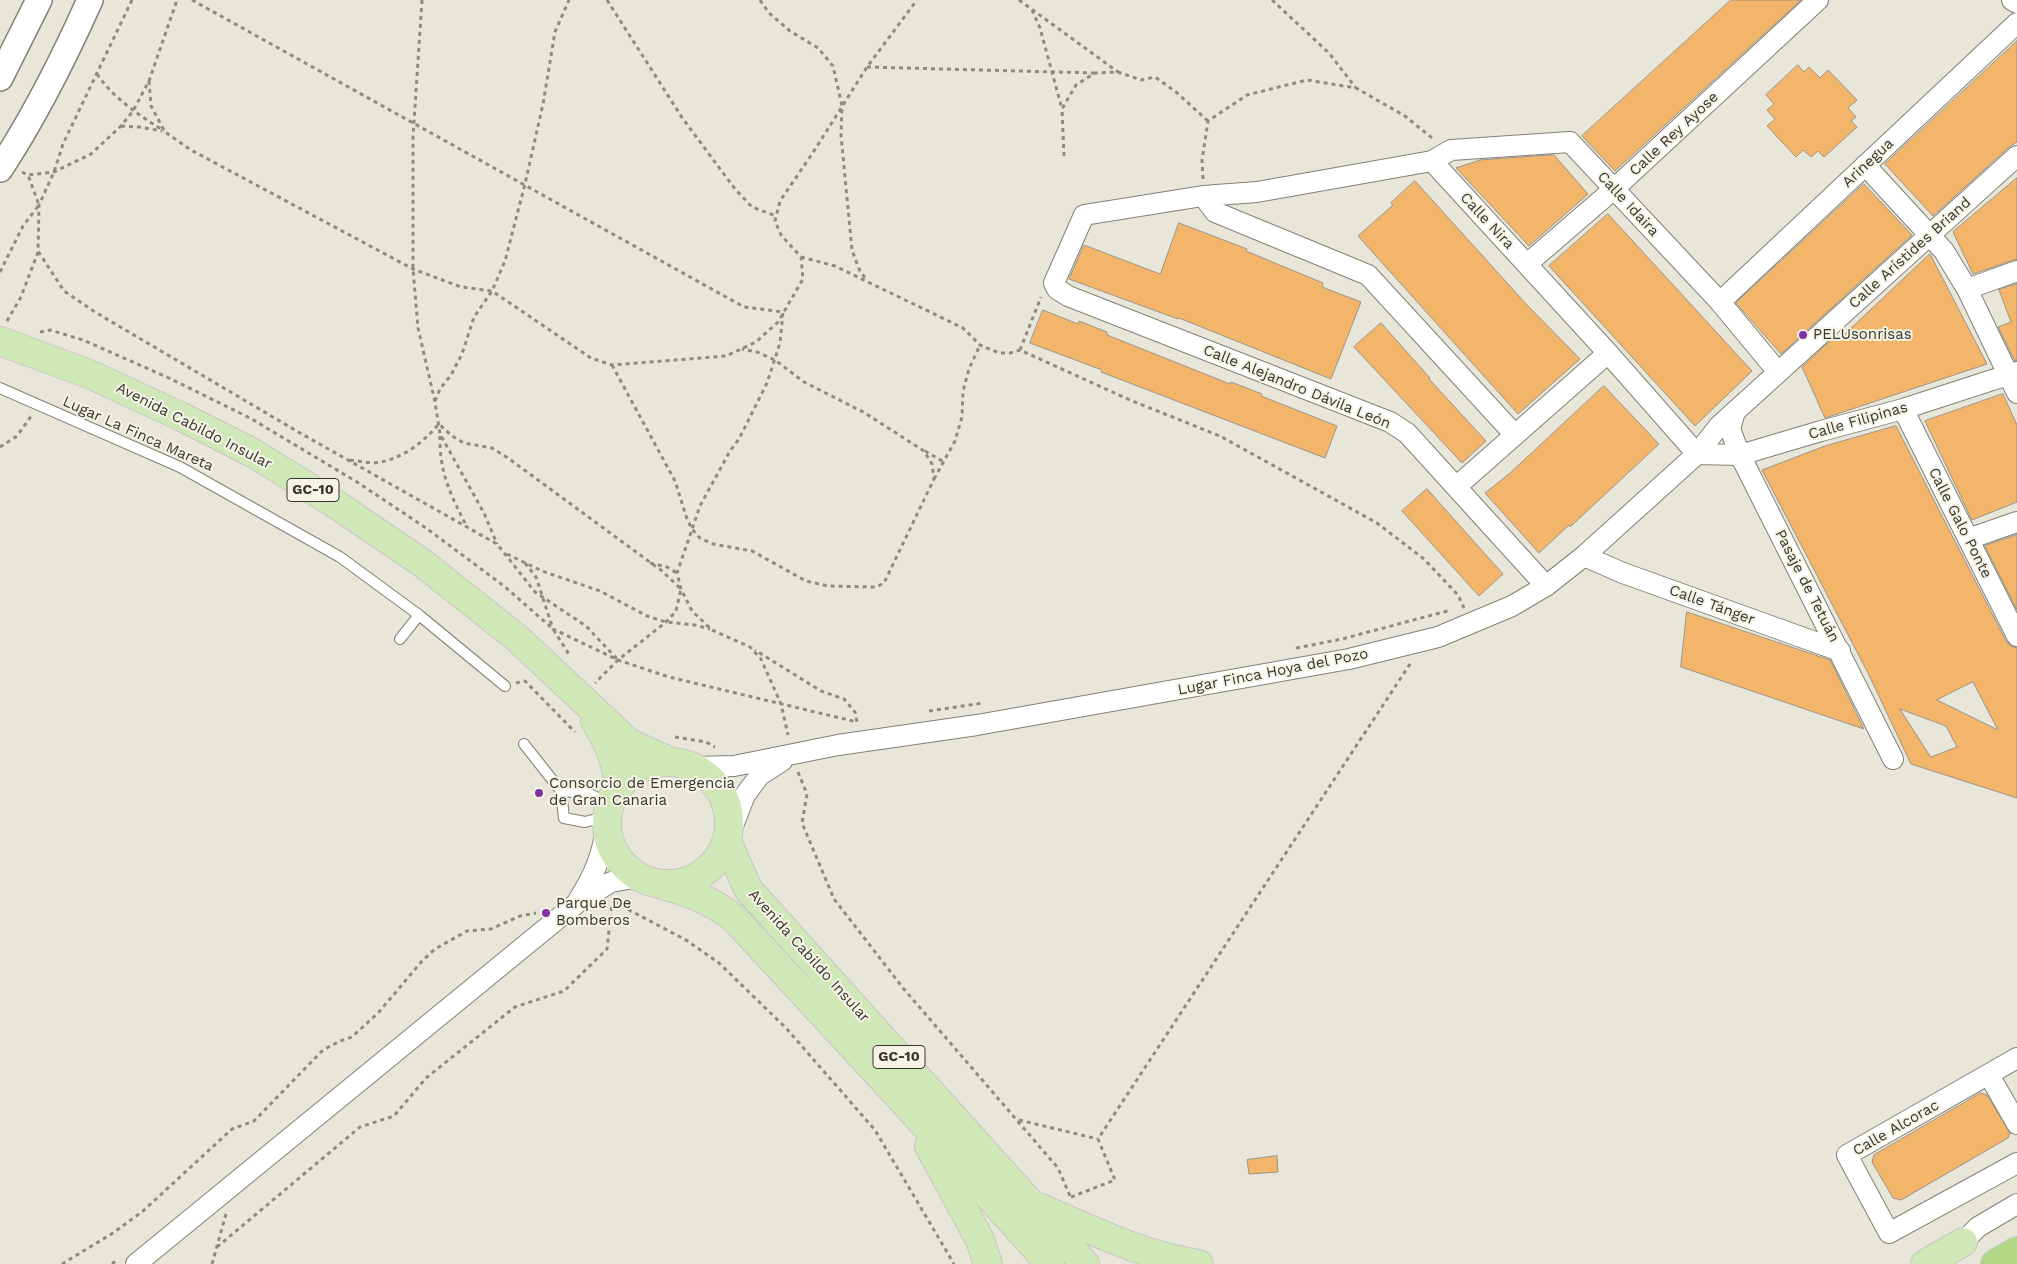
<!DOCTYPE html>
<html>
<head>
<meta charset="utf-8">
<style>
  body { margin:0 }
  canvas { display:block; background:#e8e6d8 }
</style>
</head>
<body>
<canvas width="2017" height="1264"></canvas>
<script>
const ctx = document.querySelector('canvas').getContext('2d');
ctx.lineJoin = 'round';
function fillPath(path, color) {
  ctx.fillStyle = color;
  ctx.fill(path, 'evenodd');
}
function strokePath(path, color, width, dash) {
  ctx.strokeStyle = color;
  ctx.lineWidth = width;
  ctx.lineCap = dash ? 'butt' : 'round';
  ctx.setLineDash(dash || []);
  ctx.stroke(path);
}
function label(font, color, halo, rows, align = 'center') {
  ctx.font = font + ' "Work Sans",sans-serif';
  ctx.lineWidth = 4;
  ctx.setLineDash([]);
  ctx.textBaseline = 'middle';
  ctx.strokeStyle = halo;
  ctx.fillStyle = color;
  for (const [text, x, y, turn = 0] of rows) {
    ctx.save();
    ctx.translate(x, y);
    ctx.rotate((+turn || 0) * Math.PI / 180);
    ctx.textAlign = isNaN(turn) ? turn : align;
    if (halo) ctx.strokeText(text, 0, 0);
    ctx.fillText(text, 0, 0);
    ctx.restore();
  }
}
const building = new Path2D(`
  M1731,0H1801L1615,171L1582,136Z
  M2017,41V142L2009,147L1933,216L1885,164Z
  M1798,65L1804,72L1809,67L1820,78L1828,70L1857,100L1848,108L1856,117L1851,121L1857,127L1824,157L1818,151L1811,157L1803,150L1796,157L1767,126L1775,119L1767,110L1774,104L1766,95Z
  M1554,155L1588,194L1529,246L1456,168L1480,160Z
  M2017,178V259L1973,274L1953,232Z
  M1415,181L1527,305L1580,359L1518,414L1358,236L1393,205L1391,203Z
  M1864,184L1912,235L1781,354L1736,303Z
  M1608,214L1752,371L1695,426L1549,266Z
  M1179,223L1247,249L1246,251L1323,283L1322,287L1361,302L1331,379L1179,318L1178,319L1069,279L1084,245L1160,274Z
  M1930,254L1987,364L1825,418L1802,367L1835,336L1838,340Z
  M2017,284V360L2015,361L1998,327L2011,322L1999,290Z
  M1043,310L1078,324L1079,321L1107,332V335L1230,384L1231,382L1262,394L1261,396L1337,426L1325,458L1101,372L1102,370L1030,343Z
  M1381,323L1430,378L1429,379L1486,441L1462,463L1354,347Z
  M1604,386L1659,444L1570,527L1569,525L1539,553L1485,493L1509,474Z
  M2003,394L2017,425V502L1972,520L1925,421Z
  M1896,426L2006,641L2011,646L2017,648V798L1911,764L1868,673L1762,470L1825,446ZM1973,682L1998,730L1937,700ZM1900,709L1946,726L1957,747L1931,757Z
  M1427,489L1503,574L1479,596L1402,511Z
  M2017,535V610L1985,546Z
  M1687,612L1830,660L1864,729L1681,667Z
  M1981,1093L1987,1095L2010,1133L2008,1138L1901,1200L1893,1198L1872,1162L1874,1155Z
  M1277,1156L1278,1172L1249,1174L1247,1160Z`);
fillPath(building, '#f2b569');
strokePath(building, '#9c9389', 1);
const service = new Path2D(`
  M0,388L180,467L340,557L419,615L505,686
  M400,639L419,615
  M524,744L561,791L564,818L585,822L608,816
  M561,791L588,793L610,805`);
const minor = new Path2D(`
  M2012,0L2017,3
  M1432,161L1608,353L1697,454
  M1865,165L1944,251L1967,289L2017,393
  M1203,196L1215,212L1368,275L1515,435
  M1527,264L1614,189L1818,0
  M1967,289L2017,271
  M1720,302L2017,23
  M1903,409L2017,636
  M1735,412L1730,429L1740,455L1893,759
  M1697,454L1740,455L1821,431L1903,409L2017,372
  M1456,487L1608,353
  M1968,539L2017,522
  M1584,556L1623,573L1840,651
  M1546,586L1407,433L1390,422L1068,296L1057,289L1054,283L1084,215L1203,196L1257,192L1432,161L1451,150L1570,142L1720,302L1778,372
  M693,767L734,766L838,745L977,725L1349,659L1438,637L1512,606L1546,586L1584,556L1697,454L1719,426L2017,156
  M727,841L745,795L760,775L782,761
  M579,899C595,874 602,855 607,825
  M2017,1058L1847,1155L1889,1233L2017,1163
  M1989,1075L2017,1124
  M1963,1242L1978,1227L2017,1204
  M136,1264L577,903L611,882L639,877`);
const tertiary = new Path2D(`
  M0,78L39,0
  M0,169C35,116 64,58 90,0`);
const primary = new Path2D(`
  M0,341L89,374L180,416L253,453L334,503L421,562L517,638L629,743L672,762
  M595,721C609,744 616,759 619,787
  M607 823a61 61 0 1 1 122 0a61 61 0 1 1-122 0Z
  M727,841L748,889L1085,1264
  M659,884C688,892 709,899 734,918L903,1101L1050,1264
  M929,1146L980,1240L988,1264
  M1041,1208C1094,1231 1141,1255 1199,1264
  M1925,1264L1963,1242`);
const motorway = new Path2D(`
  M1995,1264L2017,1251`);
strokePath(service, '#828174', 12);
strokePath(minor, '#828174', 22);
strokePath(tertiary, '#828174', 28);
strokePath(primary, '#c7c6c5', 30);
strokePath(motorway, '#c7c6c5', 30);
strokePath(new Path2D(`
  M132,0L63,144L54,172L39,205L38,251L64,291L95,312L300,433L497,544L535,592L586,626L618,660
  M192,0L744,307L783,312L780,343L767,383L739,439L730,451L700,506L677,573L681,589L692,611L712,630L750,647L761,659L781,704L788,735
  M422,0L413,137V269L418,328L435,402L440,434L484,513L497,544
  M607,0L683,119L735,189L752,207L776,216
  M760,0L769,13L790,31L818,48L833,66L842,106L841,135L852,250L859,269L867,281
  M1019,0L1118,72
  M1272,0L1329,53L1356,88
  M1032,10L1040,28L1062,109
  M867,67L1095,73
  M97,74C114,99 139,115 164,131
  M149,81L151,106L165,132L191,150L413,269L461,287L492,291L591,358L612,365L726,356L756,342L778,322L803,279L801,257L781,235L775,221L780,201L814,151L867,67L917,0
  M121,126L139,127L162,131
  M1064,156L1062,109L1076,85L1095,73L1118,72L1141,80L1155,77L1176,92L1208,121
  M22,172L28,175L54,172L91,154L121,126L133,111L149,81L177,0
  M1203,179L1202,160L1208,121L1247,95L1307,80L1356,88L1405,116L1432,138V140
  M801,257L835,266L963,328L980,345L999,353H1010L1020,350L1130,400L1220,436L1377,523L1424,559L1458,595L1464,608
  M0,272L23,226L39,205L28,175
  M7,321L21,297L38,252
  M40,332L50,330L83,340L169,378L250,418L357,482L426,528L504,586L553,629L570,656
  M1020,350L1041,297
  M612,365L675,481L687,519L692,529L700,538L713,544L752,551L806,581L828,586L876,587L884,583L934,479L932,464L924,451L865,413L804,382L775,360L757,352L742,349
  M435,401L440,389L451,375L462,354L474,317L492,291L505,261L525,184L543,104L555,32L569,0
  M440,436C439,472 451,496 467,527
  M0,447L17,436L32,415
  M925,451L944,462
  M350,460C359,461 372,464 381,462C405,457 423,442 439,424L452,436L464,443L492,448L508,458L662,571L681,589L676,611L666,622L618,660L595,683
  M934,479L955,441L962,417L963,391L969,369L980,345
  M507,554L542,571L600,591L647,616L666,622L695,625L710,629
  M525,563L536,577L553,629L618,660L669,677L857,722L855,712L844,699L821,691L755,650
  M650,563L667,567L677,573
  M1296,648L1342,639L1451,610
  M516,683L525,681L575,732
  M929,711L983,703
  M675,737L706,742L715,747
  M798,772L807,794L802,823L834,899L903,988L1058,1168L1070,1196
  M614,902L686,940L719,963L786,1028L875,1130L954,1264
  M1019,1120L1098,1139
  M1071,1197L1115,1180L1098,1139L1412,661
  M217,1247L360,1127L394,1116L426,1078L515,1007L564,991L607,949L612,903
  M62,1264L113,1233L143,1211L232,1129L254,1121L323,1050L340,1041L352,1037L379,1012L422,961L435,949L467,931L491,929L520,916L536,913
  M112,1264L118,1259
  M212,1264L226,1214`), '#8c8b81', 3, [4, 4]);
strokePath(service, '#fff', 10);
strokePath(minor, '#fff', 20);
strokePath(tertiary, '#fff', 25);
strokePath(primary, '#d0e8b7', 28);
strokePath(motorway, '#b1d887', 28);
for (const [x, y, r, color] of [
  [1803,335,5,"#8132a2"],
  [539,793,5,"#8132a2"],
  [546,913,5,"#8132a2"]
]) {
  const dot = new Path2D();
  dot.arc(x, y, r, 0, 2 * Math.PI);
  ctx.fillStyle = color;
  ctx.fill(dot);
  strokePath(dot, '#f5f3e5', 2);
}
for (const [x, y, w] of [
  [313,490,52],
  [899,1057,52]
]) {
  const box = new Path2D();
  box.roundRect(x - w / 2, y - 11.5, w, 23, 4);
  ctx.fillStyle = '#f5f3e5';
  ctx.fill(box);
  strokePath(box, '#363530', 1);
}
label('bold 14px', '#363530', null, [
  ["GC-10",313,490],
  ["GC-10",899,1057]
]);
label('15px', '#363530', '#f5f3e5', [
  ["Calle Rey Ayose",1674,134,-43],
  ["Arinegua",1868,163,-43],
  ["Calle Idaira",1628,204,47],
  ["Calle Nira",1487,221,47],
  ["Calle Arístides Briand",1910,253,-42],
  ["Calle Alejandro Dávila León",1297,387,22],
  ["Calle Filipinas",1858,421,-16],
  ["Avenida Cabildo Insular",194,426,27],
  ["Lugar La Finca Mareta",138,434,24],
  ["Calle Galo Ponte",1960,523,63],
  ["Pasaje de Tetuán",1807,586,63],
  ["Calle Tánger",1712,605,20],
  ["Lugar Finca Hoya del Pozo",1273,672,-11],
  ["Avenida Cabildo Insular",809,956,48],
  ["Calle Alcorac",1896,1128,-30]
]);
label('15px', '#363530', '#f5f3e5', [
  ["PELUsonrisas",1813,335],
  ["Consorcio de Emergencia",549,784],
  ["de Gran Canaria",549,801],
  ["Parque De",556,904],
  ["Bomberos",556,921]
], 'left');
</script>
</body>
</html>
